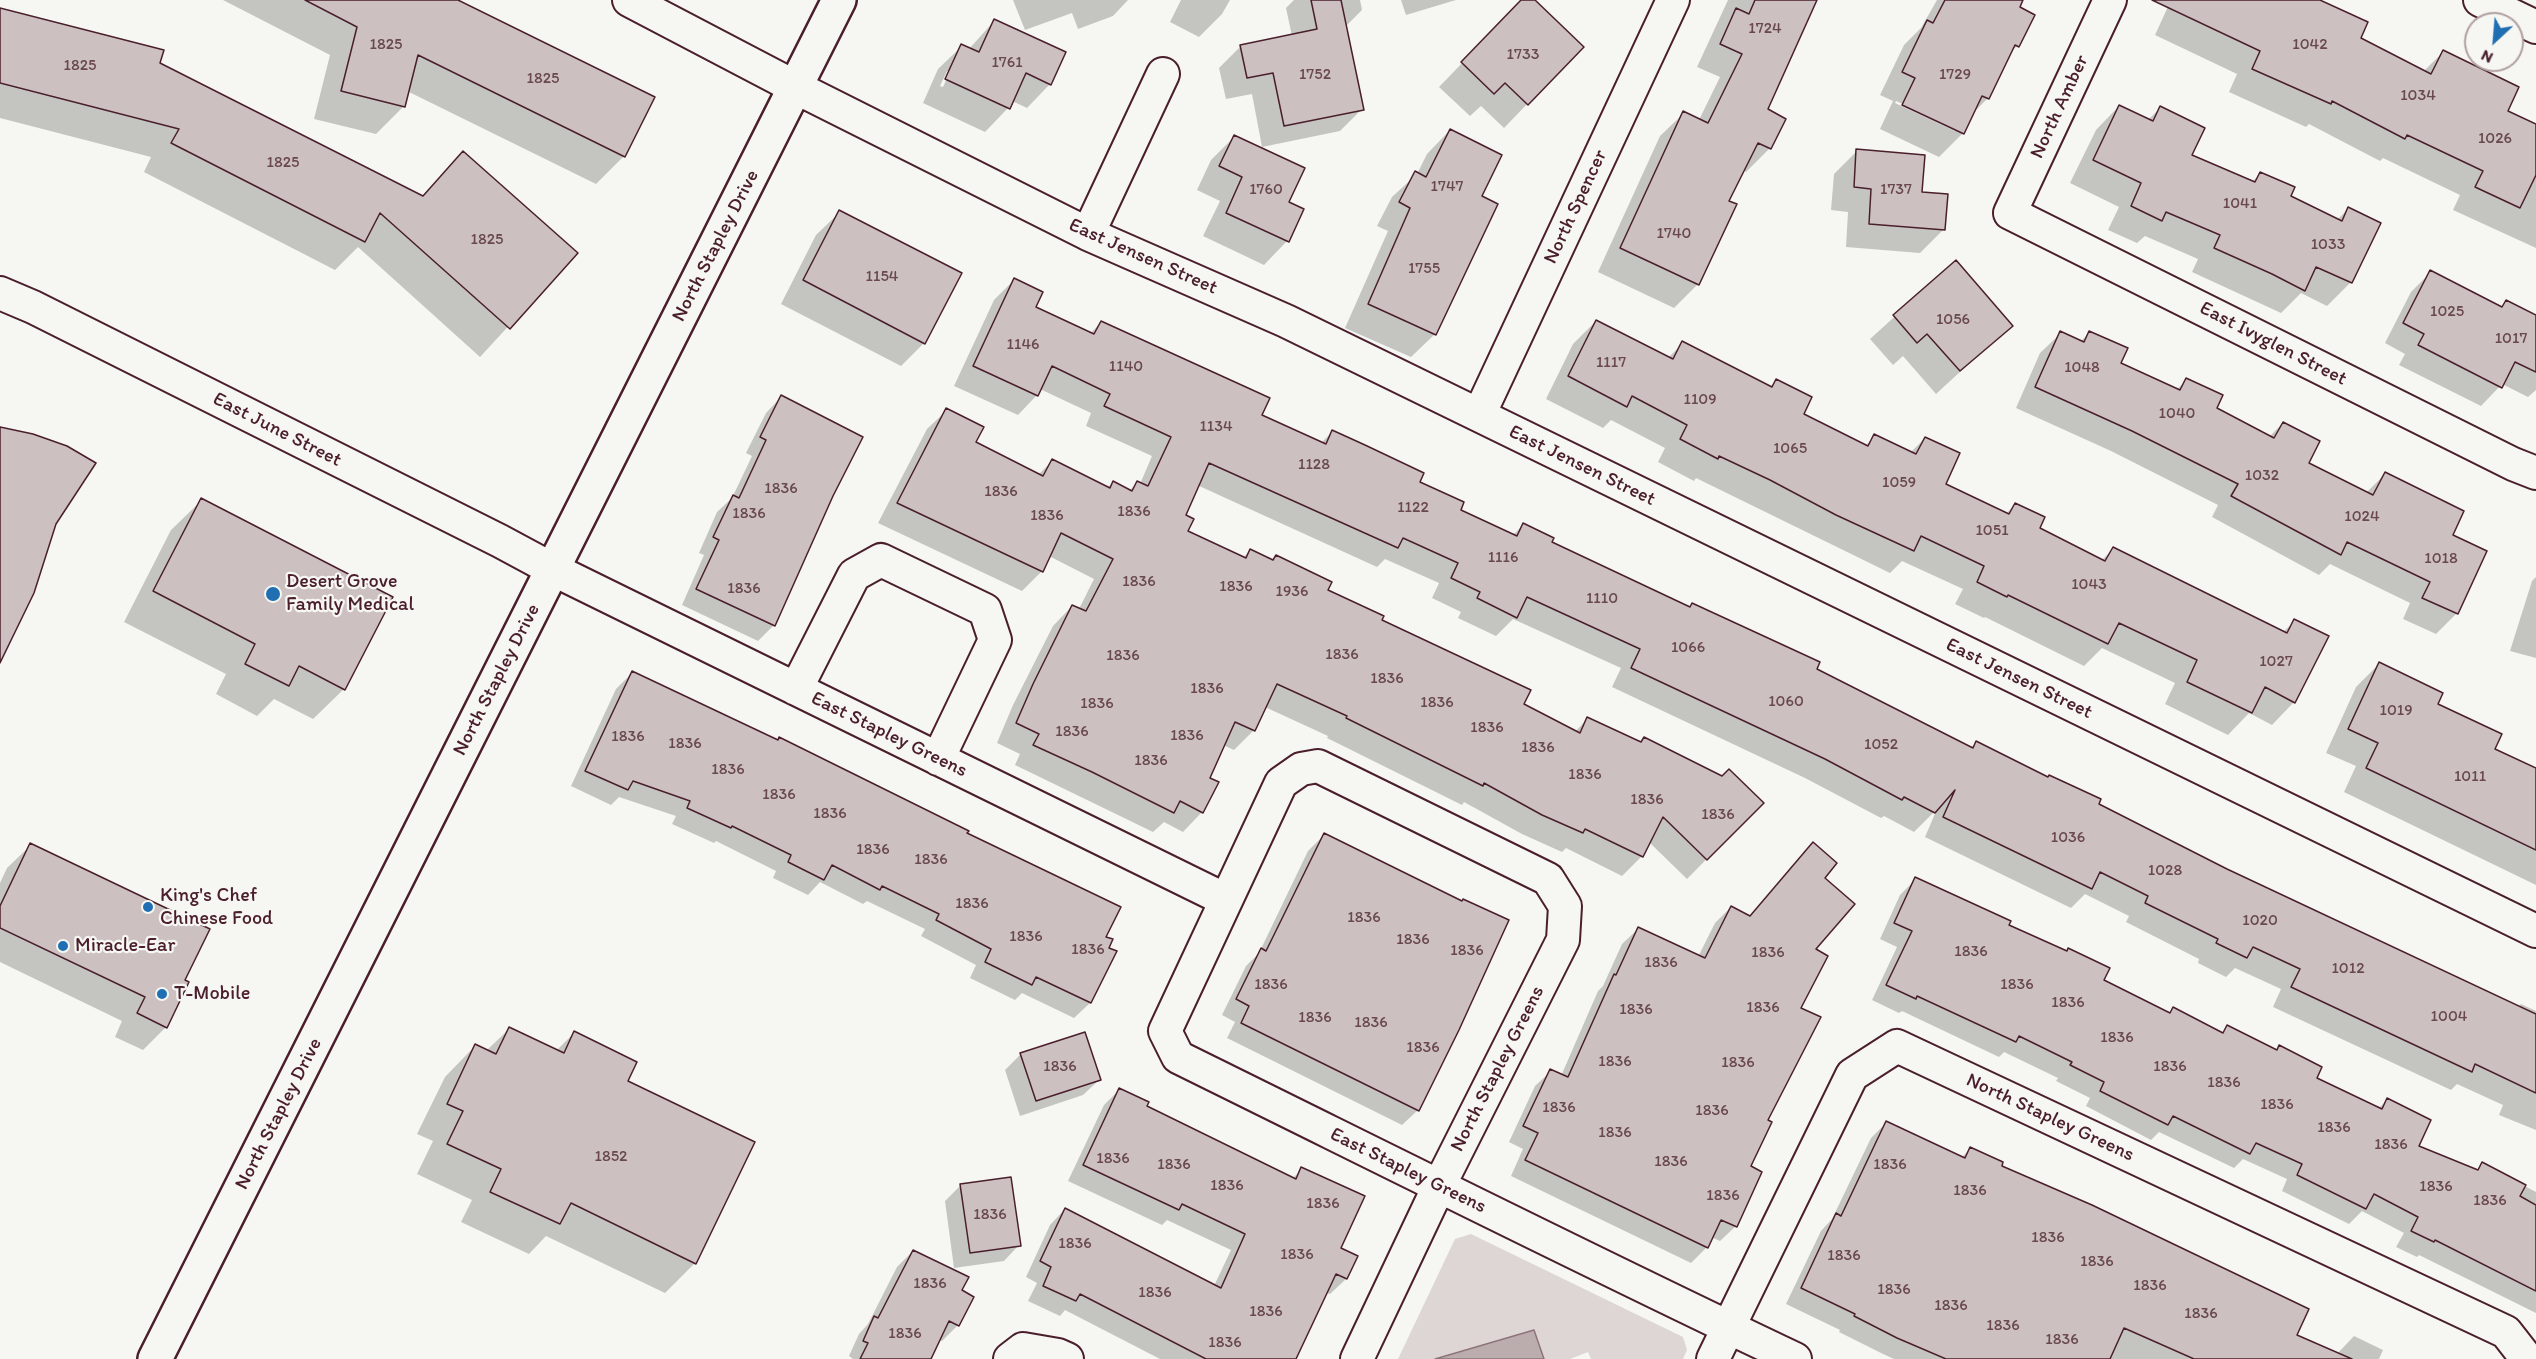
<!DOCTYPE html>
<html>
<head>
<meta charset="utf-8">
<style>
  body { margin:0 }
  #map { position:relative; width:2536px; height:1359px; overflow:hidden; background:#f6f6f2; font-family:Itim,sans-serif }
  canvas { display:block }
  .north { position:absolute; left:2464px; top:12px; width:60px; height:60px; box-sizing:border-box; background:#f6f6f2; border:2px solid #b1a0a2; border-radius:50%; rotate:206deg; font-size:16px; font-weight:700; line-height:24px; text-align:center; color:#4a1f2b }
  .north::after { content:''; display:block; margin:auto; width:21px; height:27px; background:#1f6fb2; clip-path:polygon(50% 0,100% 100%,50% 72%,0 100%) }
</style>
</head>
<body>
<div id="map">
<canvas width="2536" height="1359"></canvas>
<div class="north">N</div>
</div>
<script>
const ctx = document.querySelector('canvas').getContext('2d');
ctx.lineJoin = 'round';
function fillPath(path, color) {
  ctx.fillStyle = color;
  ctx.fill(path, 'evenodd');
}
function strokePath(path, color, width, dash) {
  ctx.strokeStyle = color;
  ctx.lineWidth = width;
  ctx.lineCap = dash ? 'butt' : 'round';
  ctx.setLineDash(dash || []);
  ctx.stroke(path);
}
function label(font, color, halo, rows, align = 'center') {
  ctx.font = font + ' Itim,sans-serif';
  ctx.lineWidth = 4.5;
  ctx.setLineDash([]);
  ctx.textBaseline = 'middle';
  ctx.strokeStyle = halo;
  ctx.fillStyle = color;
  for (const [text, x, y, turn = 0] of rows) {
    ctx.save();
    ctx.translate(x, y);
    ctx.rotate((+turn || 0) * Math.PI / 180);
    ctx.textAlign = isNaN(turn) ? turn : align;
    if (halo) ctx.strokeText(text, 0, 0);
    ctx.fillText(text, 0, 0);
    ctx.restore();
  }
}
fillPath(new Path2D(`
  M1471,1234L1683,1337L1687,1350L1683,1359H1591L1588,1352L1570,1359H1544L1534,1330L1435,1359H1398L1455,1239Z`), '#ddd6d5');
const water = new Path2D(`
  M1534,1330L1544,1359H1435Z`);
fillPath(water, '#bbadae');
strokePath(water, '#8e747a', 1.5);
fillPath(new Path2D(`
  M223,0H455L624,156L596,184L407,91L404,106L376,134L314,119L330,55Z
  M1013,0H1128L1113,16L1078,29L1072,13L1025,30Z
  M1181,0H1230L1222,14L1199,37L1170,22Z
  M1294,0H1360L1362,10L1345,27L1362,109L1340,131L1262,147L1252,94L1226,99L1219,68L1241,46L1292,36L1286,8Z
  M1401,0H1456L1406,15Z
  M1523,0H1533L1582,47L1504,128L1481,106L1470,116L1439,87Z
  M1728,0H1816L1766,110L1770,148L1746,172L1743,170L1727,201L1698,284L1674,308L1598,272L1660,136L1684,113L1699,120L1720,77L1697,67Z
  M1937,0H2022L2018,8L2033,16L2017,46L2008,55L1988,98L1971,115L1963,133L1939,157L1880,129L1893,101L1880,95L1904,45L1921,28ZM1896,101L1955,128V131L1895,103Z
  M2171,0H2316L2359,39L2423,72L2443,52L2506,111L2536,126V248L2453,210L2460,195L2383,158L2380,161L2309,124L2306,127L2229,92L2237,74L2155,35Z
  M0,9L159,64L421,197L463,153L576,253L480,357L358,247L335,270L144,172L151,157L0,118Z
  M995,20L1050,84L1027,108L1012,101L1008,108L985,132L923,103L938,69L962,46L969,49ZM947,71H950L943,87L940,86Z
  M2119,106L2148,120L2160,108L2190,156L2252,182L2260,174L2289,197L2337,220L2348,209L2379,224L2351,282L2327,306L2301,293L2281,313L2192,272L2198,259L2145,236L2137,243L2108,230L2119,207L2070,183L2096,130Z
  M1450,130L1480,197L1435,334L1411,357L1345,328L1388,231L1377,226L1392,197L1417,174L1427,154Z
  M1234,137L1287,203L1302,209L1287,241L1264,265L1203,236L1220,201L1197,190L1211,160Z
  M1857,151L1920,193L1943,230L1920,253L1846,247L1848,212L1831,210L1834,174Z
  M840,212L924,343L901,366L781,304L816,235Z
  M1955,262L2011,325L1936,394L1903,356L1893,365L1870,339Z
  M2431,272L2500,307L2506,302L2534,316L2536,315V390L2528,397L2502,384L2481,406L2399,365L2405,354L2385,343L2411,292Z
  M1014,280L1034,307L1090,334L1101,322L1260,416L1321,443L1332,432L1418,482L1459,511L1512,536L1523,525L1550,543L1815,670L1970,748L1976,743L2226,870L2518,1007L2521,1004L2536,1011V1130L2499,1115L2503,1105L2457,1084L2451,1090L2273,1007L2281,989L2235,968L2226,977L2198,963L2199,959L2126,922L2129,916L2085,894L2071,908L1925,837L1937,809L1914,832L1884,816L1881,818L1805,778L1612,687L1621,668L1513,619L1496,636L1458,618L1461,612L1432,598L1439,583L1385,559L1377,567L1197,485L1184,516L1186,532L1243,558L1250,550L1271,561L1276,556L1326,591L1380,620L1522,704L1575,732L1587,719L1762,803L1687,879L1649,842L1642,856L1622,876L1566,848L1562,852L1522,834L1464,802L1462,805L1327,738L1328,736L1265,707L1254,730L1234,750L1223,745L1208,779L1202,812L1183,832L1164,822L1153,832L1015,765L1020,754L997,743L1013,705L1053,626L1072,606L1079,609L1094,579L1049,556L1042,571L1022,591L878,523L927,429L947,410L974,443L1038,475L1052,461L1107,488L1113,482L1129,491L1137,483L1140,484L1152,456L1086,426L1091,413L1040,389L1037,395L1018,415L954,386L994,300Z
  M1596,321L1668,358L1683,343L1770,387L1776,380L1802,414L1865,446L1875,436L1910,453L1925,438L1944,485L2006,514L2015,504L2038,529L2101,561L2113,549L2283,632L2295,621L2294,702L2272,725L2249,713L2228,735L2165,704L2175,683L2102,648L2084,666L1985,617L1984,618L1955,604L1963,589L1902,561L1890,573L1696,478L1694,481L1658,462L1665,448L1611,420L1603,428L1546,399L1573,344Z
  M2090,332L2119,364L2176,390L2187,380L2215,408L2269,437L2283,423L2307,463L2366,493L2385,474L2451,536L2457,613L2436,634L2403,619L2410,603L2330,564L2319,575L2212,517L2218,505L2111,451L2016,408L2040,353L2061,333L2080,342Z
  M781,397L818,526L774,625L758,641L682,605L704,555L699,553L717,512L732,498L752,456L746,453L766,413Z
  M202,500L344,689L313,719L274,699L257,716L216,694L226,674L124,622L171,530Z
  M2536,577V658L2510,651L2532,581Z
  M2379,664L2436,704L2493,750L2536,770V885L2344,792L2356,766L2326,753L2356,687Z
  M632,673L965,834L1104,937L1107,949L1115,952L1090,1003L1074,1018L1022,993L1015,1000L970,978L976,965L921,936L925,929L867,901L863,904L820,882L808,895L773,878L776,871L716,841L714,843L672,824L676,816L619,797L611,805L571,786L616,689Z
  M1324,835L1418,1110L1402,1125L1227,1038L1235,1022L1222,1015L1246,966L1259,953L1308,851Z
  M31,845L183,981L166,1027L143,1050L115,1037L122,1021L0,962V883L7,868Z
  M1798,860L1823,878L1813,950L1799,1009L1766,1121L1749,1167L1736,1226L1720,1241L1711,1237L1707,1247L1691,1263L1511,1176L1523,1149L1509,1142L1535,1086L1551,1071L1561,1076L1598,991L1603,986L1622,944L1638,929L1698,957L1715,923L1731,907L1749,917Z
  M1916,879L2007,925L2102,981L2168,1014L2173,1009L2221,1033L2228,1027L2275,1051L2279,1047L2315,1079L2378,1109L2387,1100L2417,1146L2476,1171L2483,1164L2536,1192V1313L2419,1255L2417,1257L2396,1247L2404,1233L2362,1211L2349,1224L2282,1191L2287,1179L2243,1159L2234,1168L2159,1132L2151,1140L2086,1106L2090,1098L2056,1081L2058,1078L2004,1052L1999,1057L1902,1011L1899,1013L1872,1000L1897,947L1880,939L1900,895Z
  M509,1029L556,1051L574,1033L626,1081L695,1263L665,1293L546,1236L529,1254L461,1222L472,1200L417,1174L433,1141L417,1134L445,1077L475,1046L486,1051Z
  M1021,1054L1099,1080L1083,1095L1020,1116L1005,1070Z
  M1120,1089L1145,1107L1292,1179L1302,1169L1339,1249L1346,1279L1330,1294L1327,1293L1291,1359H1160L1065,1310L1060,1316L1028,1301L1037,1283L1026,1277L1050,1225L1065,1209L1214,1286L1231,1250L1167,1220L1162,1225L1068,1181L1104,1105Z
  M1886,1123L1961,1158L1970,1149L2295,1336L2337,1354L2354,1336L2383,1350L2379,1359H1894L1881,1353L1839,1332L1840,1330L1786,1304L1821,1231L1832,1219L1871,1138Z
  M960,1186L1019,1245L1004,1261L954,1268L945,1201Z
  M913,1251L960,1291L972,1297L957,1326L942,1341L939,1340L930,1359H853L849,1356L859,1334L868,1324L897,1267Z`), '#0003');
const building = new Path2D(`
  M305,0H458L655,97L625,157L418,55L405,107L341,91L357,27Z
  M1311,0H1341L1364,110L1284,126L1273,73L1247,78L1240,45L1317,29Z
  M1521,0H1535L1584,47L1528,105L1505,83L1494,94L1461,62Z
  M1755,0H1817L1768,109L1786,119L1771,149L1758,143L1729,201L1737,204L1699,285L1620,248L1683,111L1708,123L1742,54L1720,44L1736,8L1749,14Z
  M1945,0H2023L2020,7L2035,15L2019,47L2015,45L1989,99L1982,96L1964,134L1902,105L1915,78L1902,72L1927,20L1933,23Z
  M2152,0H2320L2368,22L2361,38L2431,74L2443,50L2519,87L2508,111L2536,124V175L2520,208L2475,187L2483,171L2407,135L2405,139L2332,101L2331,104L2252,69L2260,51Z
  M0,8L164,50L160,63L423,196L463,151L578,253L510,329L380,213L365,242L171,143L179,129L0,83Z
  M994,19L1066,52L1051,85L1026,73L1010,109L945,79L961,44L979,52Z
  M2119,105L2153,121L2160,106L2205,128L2192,155L2255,182L2260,172L2295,187L2291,196L2342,221L2348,207L2381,223L2352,283L2316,267L2305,291L2272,274L2214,248L2220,235L2166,212L2162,221L2131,206L2141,183L2093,160Z
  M1450,129L1502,155L1482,196L1498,204L1436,335L1368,304L1410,208L1399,202L1415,171L1426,177Z
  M1234,135L1305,168L1289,202L1304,209L1289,242L1226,213L1242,177L1219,166Z
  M1856,149L1925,155L1922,192L1948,194L1945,230L1869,224L1871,189L1854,187Z
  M839,210L962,273L925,344L803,280Z
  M1956,260L2013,326L1960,371L1927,334L1917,343L1893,315Z
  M2430,270L2502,307L2506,300L2536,315V372L2515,362L2502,388L2418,345L2424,334L2403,323Z
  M1014,278L1043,292L1036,307L1094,334L1101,321L1270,398L1262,415L1326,444L1332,430L1365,445L1424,473L1420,482L1464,502L1461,510L1517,536L1523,523L1554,538L1552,542L1690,607L1692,603L1820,662L1817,669L1973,748L1976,741L2048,777L2049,775L2101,799L2099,804L2227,869L2536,1014V1093L2475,1064L2472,1072L2291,987L2300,969L2253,947L2247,958L2216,943L2218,939L2145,903L2148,896L2100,872L2092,889L1943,817L1955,790L1935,813L1904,797L1902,800L1825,759L1631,668L1640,649L1527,597L1517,618L1477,598L1480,592L1451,578L1458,563L1403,538L1398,548L1209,463L1186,515L1194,519L1188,531L1246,558L1250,549L1273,560L1276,555L1332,582L1328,590L1384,616L1382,620L1531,690L1524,704L1580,733L1587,717L1641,742L1644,737L1722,776L1729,769L1764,803L1707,860L1663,817L1643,857L1585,829L1583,833L1542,815L1484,783L1483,786L1346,718L1347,716L1277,684L1255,731L1235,722L1210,778L1219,782L1203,813L1180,801L1174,813L1092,772L1033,745L1039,734L1016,723L1033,684L1072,605L1086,611L1113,559L1061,533L1043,572L897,503L946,408L984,427L976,442L1043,476L1052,459L1110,488L1113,481L1132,491L1137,481L1148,486L1171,437L1104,406L1110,394L1052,366L1038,396L973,366Z
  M1596,320L1673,359L1682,341L1772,387L1776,379L1812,397L1804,414L1868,446L1874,434L1916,454L1925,437L1960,453L1946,484L2009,514L2015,503L2045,517L2040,528L2105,561L2113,547L2287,633L2294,619L2329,636L2295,703L2265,687L2252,713L2187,682L2197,660L2119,623L2108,644L2008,595L2007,597L1977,582L1984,566L1921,536L1914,551L1836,515L1770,480L1719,456L1718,459L1680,439L1687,425L1632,396L1627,407L1568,376Z
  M2060,331L2084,342L2089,331L2128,348L2121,363L2180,390L2186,378L2223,395L2217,408L2274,438L2283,422L2320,441L2309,463L2373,495L2385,472L2464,511L2453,535L2487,551L2458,614L2422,598L2430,582L2347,542L2341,555L2231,496L2238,484L2132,431L2035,387Z
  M781,395L863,437L833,496L775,626L696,589L719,540L713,537L733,495L739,498L766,440L760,437Z
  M0,427L33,434L67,446L96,463L56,524L34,593L0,663Z
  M201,498L393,597L345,690L299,666L289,686L245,664L255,644L153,591Z
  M2379,662L2443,693L2438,704L2502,734L2495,749L2536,768V850L2366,768L2378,743L2348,729Z
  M632,671L778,740L779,737L969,831L967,833L1121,907L1106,937L1113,939L1109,948L1117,951L1091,1003L1036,977L1032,985L985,962L991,949L936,920L939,914L882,886L880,890L832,865L824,880L788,862L791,855L732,826L731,828L687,808L690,801L633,781L628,790L585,771Z
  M1324,833L1462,901L1463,899L1509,920L1459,1030L1419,1111L1241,1023L1249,1006L1236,999L1261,948L1266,951Z
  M1813,842L1837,863L1825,878L1855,904L1816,949L1828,956L1801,1008L1821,1017L1768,1120L1772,1122L1751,1166L1762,1172L1737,1227L1721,1220L1708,1248L1525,1160L1538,1133L1523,1126L1550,1069L1568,1077L1614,974L1616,975L1638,927L1705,958L1731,906L1750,916Z
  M30,843L210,929L185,980L189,982L167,1028L137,1013L145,997L0,928V906Z
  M1915,877L2011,921L2009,925L2067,951L2068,948L2110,968L2104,980L2170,1013L2173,1007L2223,1033L2227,1025L2277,1050L2279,1045L2322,1067L2317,1078L2382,1109L2387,1098L2431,1120L2419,1146L2478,1170L2482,1162L2526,1185L2520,1196L2536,1205V1291L2435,1240L2434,1242L2411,1231L2418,1217L2374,1194L2366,1209L2297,1175L2302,1164L2256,1143L2250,1154L2173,1116L2168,1125L2100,1091L2104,1082L2070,1065L2072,1062L2019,1036L2016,1042L1917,996L1916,999L1886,985L1912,931L1894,923Z
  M509,1027L564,1053L574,1031L637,1062L628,1081L755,1142L696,1264L571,1203L560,1224L490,1192L501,1169L447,1144L463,1111L447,1104L475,1044L496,1054Z
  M1085,1032L1101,1080L1036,1101L1020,1053Z
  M1119,1088L1149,1102L1147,1106L1296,1179L1301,1167L1365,1196L1341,1248L1358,1256L1347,1279L1336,1274L1296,1359H1206L1080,1294L1076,1301L1043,1286L1051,1267L1040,1261L1065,1208L1221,1288L1245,1234L1182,1204L1179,1210L1083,1165Z
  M1886,1121L1965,1158L1970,1147L2003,1162L2002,1166L2092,1205L2309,1309L2297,1335L2352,1359H2194L2124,1328L2110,1359H1946L1897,1338L1854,1316L1855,1314L1801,1288L1836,1213L1841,1216Z
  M1011,1177L1021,1246L970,1253L960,1184Z
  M913,1250L969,1277L962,1290L974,1297L959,1326L949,1321L931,1359H860L868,1343L863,1341L874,1316L878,1318Z`);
fillPath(building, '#ccc1c0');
strokePath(building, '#4a1f2b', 1.5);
const minor = new Path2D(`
  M629,0L795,87L1088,234L1286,321L2536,931
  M2110,0L2010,213L2513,464L2536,473
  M2480,0L2536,27
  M1088,234L1163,74
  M0,293L33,307L500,541L552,569L1226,900
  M1479,415L1673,0
  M796,689L854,575L881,560L985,610L995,640L938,759
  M1010,1359L1023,1349L1058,1355L1067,1359
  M1357,1359L1439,1186L1563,940L1565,906L1548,879L1318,766L1301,769L1281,783L1165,1031L1178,1057C1383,1158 1588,1261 1795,1359
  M1713,1359L1852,1075L1897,1046L2506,1332L2527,1359`);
const secondary = new Path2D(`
  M155,1359L839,0`);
strokePath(minor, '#4a1f2b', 36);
strokePath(secondary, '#4a1f2b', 38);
strokePath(minor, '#f6f6f2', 32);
strokePath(secondary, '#f6f6f2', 33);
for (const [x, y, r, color] of [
  [273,594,8,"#1f6fb2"],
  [148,907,6,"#1f6fb2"],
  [63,946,6,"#1f6fb2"],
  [162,994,6,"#1f6fb2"]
]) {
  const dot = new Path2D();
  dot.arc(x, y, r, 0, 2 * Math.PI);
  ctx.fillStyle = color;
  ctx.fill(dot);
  strokePath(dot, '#f6f6f2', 2);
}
label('16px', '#6a4850', null, [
  ["1724",1765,29],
  ["1825",386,45],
  ["1042",2310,45],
  ["1733",1523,55],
  ["1761",1007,63],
  ["1825",80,66],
  ["1752",1315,75],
  ["1729",1955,75],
  ["1825",543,79],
  ["1034",2418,96],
  ["1026",2495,139],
  ["1825",283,163],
  ["1747",1447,187],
  ["1760",1266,190],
  ["1737",1896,190],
  ["1041",2240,204],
  ["1740",1674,234],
  ["1825",487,240],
  ["1033",2328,245],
  ["1755",1424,269],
  ["1154",882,277],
  ["1025",2447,312],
  ["1056",1953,320],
  ["1017",2511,339],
  ["1146",1023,345],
  ["1117",1611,363],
  ["1140",1126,367],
  ["1048",2082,368],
  ["1109",1700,400],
  ["1040",2177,414],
  ["1134",1216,427],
  ["1065",1790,449],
  ["1128",1314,465],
  ["1032",2262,476],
  ["1059",1899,483],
  ["1836",781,489],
  ["1836",1001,492],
  ["1122",1413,508],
  ["1836",1134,512],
  ["1836",749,514],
  ["1836",1047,516],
  ["1024",2362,517],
  ["1051",1992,531],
  ["1116",1503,558],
  ["1018",2441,559],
  ["1836",1139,582],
  ["1043",2089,585],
  ["1836",1236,587],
  ["1836",744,589],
  ["1936",1292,592],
  ["1110",1602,599],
  ["1066",1688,648],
  ["1836",1342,655],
  ["1836",1123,656],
  ["1027",2276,662],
  ["1836",1387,679],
  ["1836",1207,689],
  ["1060",1786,702],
  ["1836",1437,703],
  ["1836",1097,704],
  ["1019",2396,711],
  ["1836",1487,728],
  ["1836",1072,732],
  ["1836",1187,736],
  ["1836",628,737],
  ["1836",685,744],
  ["1052",1881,745],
  ["1836",1538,748],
  ["1836",1151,761],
  ["1836",728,770],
  ["1836",1585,775],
  ["1011",2470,777],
  ["1836",779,795],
  ["1836",1647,800],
  ["1836",830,814],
  ["1836",1718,815],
  ["1036",2068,838],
  ["1836",873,850],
  ["1836",931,860],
  ["1028",2165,871],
  ["1836",972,904],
  ["1836",1364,918],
  ["1020",2260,921],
  ["1836",1026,937],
  ["1836",1413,940],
  ["1836",1088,950],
  ["1836",1467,951],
  ["1836",1971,952],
  ["1836",1768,953],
  ["1836",1661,963],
  ["1012",2348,969],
  ["1836",1271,985],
  ["1836",2017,985],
  ["1836",2068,1003],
  ["1836",1763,1008],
  ["1836",1636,1010],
  ["1004",2449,1017],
  ["1836",1315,1018],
  ["1836",1371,1023],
  ["1836",2117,1038],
  ["1836",1423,1048],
  ["1836",1615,1062],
  ["1836",1738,1063],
  ["1836",1060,1067],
  ["1836",2170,1067],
  ["1836",2224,1083],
  ["1836",2277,1105],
  ["1836",1559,1108],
  ["1836",1712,1111],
  ["1836",2334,1128],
  ["1836",1615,1133],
  ["1836",2391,1145],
  ["1852",611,1157],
  ["1836",1113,1159],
  ["1836",1671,1162],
  ["1836",1174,1165],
  ["1836",1890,1165],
  ["1836",1227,1186],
  ["1836",2436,1187],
  ["1836",1970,1191],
  ["1836",1723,1196],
  ["1836",2490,1201],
  ["1836",1323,1204],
  ["1836",990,1215],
  ["1836",2048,1238],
  ["1836",1075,1244],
  ["1836",1297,1255],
  ["1836",1844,1256],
  ["1836",2097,1262],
  ["1836",930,1284],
  ["1836",2150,1286],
  ["1836",1894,1290],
  ["1836",1155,1293],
  ["1836",1951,1306],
  ["1836",1266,1312],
  ["1836",2201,1314],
  ["1836",2003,1326],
  ["1836",905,1334],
  ["1836",2062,1340],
  ["1836",1225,1343]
]);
label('20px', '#4a1f2b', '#f6f6f2', [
  ["North Amber",2060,107,-65],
  ["North Spencer",1576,207,-65],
  ["North Stapley Drive",716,246,-63],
  ["East Jensen Street",1143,257,24],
  ["East Ivyglen Street",2273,344,27],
  ["East June Street",277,430,27],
  ["East Jensen Street",1582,466,26],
  ["East Jensen Street",2019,679,26],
  ["North Stapley Drive",497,680,-63],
  ["East Stapley Greens",889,735,26],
  ["North Stapley Greens",1498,1069,-63],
  ["North Stapley Drive",279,1114,-63],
  ["North Stapley Greens",2050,1118,25],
  ["East Stapley Greens",1408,1171,26]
]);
label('20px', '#4a1f2b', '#f6f6f2', [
  ["Desert Grove",286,582],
  ["Family Medical",286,605],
  ["King's Chef",160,896],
  ["Chinese Food",160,919],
  ["Miracle-Ear",75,946],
  ["T-Mobile",174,994]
], 'left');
</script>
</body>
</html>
